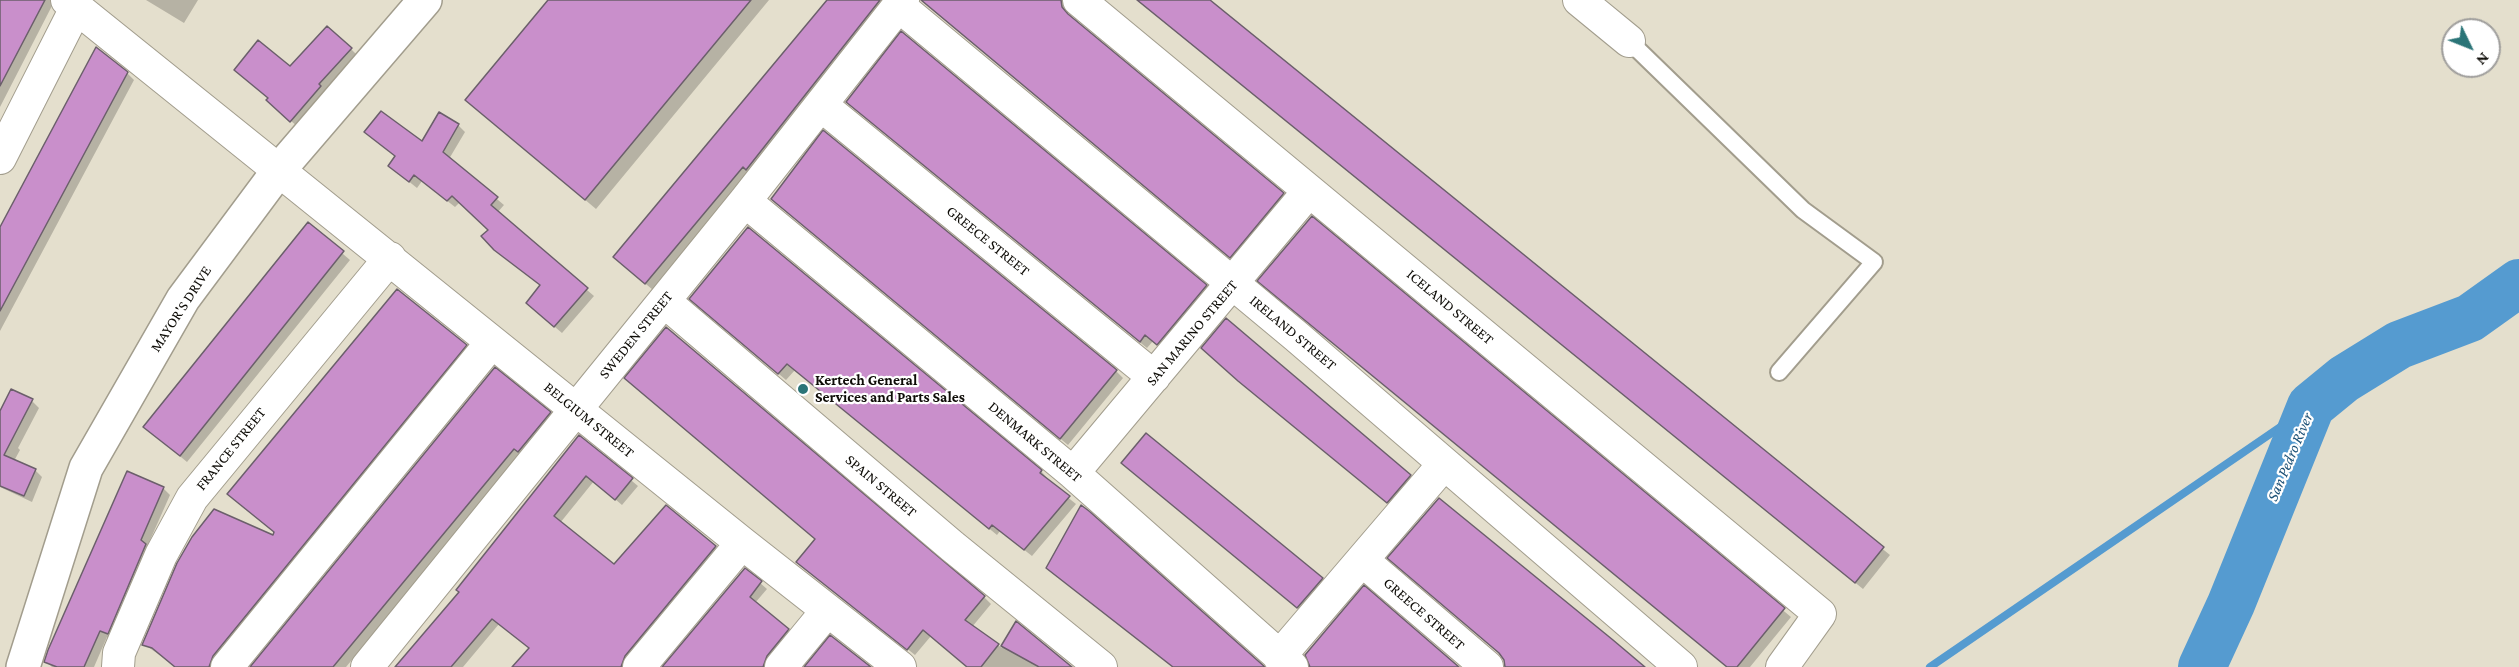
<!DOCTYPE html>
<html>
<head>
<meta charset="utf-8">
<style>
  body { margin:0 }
  #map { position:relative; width:2519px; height:667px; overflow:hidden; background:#e4dfcd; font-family:"Crimson Pro",serif }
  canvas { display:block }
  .north { position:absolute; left:2441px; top:18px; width:60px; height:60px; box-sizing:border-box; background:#fff; border:2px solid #9f9e9c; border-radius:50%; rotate:133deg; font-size:16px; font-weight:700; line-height:24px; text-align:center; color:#0e0c07 }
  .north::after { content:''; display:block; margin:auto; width:21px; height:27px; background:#2a7477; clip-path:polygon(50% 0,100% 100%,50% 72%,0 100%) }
</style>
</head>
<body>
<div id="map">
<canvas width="2519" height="667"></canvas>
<div class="north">N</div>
</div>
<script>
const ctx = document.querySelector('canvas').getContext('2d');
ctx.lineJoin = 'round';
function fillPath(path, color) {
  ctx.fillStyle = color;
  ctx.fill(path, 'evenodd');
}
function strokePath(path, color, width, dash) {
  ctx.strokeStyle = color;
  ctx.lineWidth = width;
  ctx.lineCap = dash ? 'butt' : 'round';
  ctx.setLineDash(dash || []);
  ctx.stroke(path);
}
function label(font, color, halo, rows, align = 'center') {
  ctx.font = font + ' "Crimson Pro",serif';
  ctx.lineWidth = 4.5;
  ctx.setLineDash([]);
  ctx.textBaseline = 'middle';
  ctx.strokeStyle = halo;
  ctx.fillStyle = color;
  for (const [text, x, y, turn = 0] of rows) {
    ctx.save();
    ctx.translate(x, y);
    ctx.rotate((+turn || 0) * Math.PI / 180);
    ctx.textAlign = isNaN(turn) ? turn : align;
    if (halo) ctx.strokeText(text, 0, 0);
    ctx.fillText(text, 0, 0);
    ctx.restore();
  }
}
fillPath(new Path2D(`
  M0,0H55L0,107Z
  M146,0H198L184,23Z
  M550,0H769L596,209L467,100Z
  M829,0H893L653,290L622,264Z
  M922,0H1069L1068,14L1072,20L1290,201L1238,263Z
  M1137,0H1207L1890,555L1863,589Z
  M351,49L358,56L298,127L275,107L290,68Z
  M127,73L134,80L0,331V230Z
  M855,109L1206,286L1213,293L1164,351L1153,341L1147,348Z
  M458,125L465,132L449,159L504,205L497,213L594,296L562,333L535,310L542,286L495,249L490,230L460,202L455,207L422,181L417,188L397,172L422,143Z
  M780,206L1116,371L1123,378L1068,445Z
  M1312,218L1791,617L1750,667H1728Z
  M308,224L350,260L187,462L152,433Z
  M698,306L1041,471L1048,479L1046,480L1076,504L1032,556L1000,531L997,535L795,370L786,380Z
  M466,346L473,353L218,667H176L144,644L273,537Z
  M1210,355L1410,476L1417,483L1395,509Z
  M12,391L32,401L39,408L18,448L20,450L14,461L35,470L42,477L32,502L0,487V415Z
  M550,413L557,420L522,455L346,667H252Z
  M579,437L638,486L622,505L594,481L560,523L615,566L666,507L722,553L629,667H514L530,648L499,624L463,667H414L460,592Z
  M1130,470L1322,579L1329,586L1305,614Z
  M163,488L170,495L147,547L153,553L115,640L107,637L94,667H52L46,661Z
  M798,562L984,597L991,604L972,627L1002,648L1016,623L1070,667H969L931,636L915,655Z
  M745,570L767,589L755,603L794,636L772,667H664Z`), '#0003');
strokePath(new Path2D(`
  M1930,667L2311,406`), '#559bd0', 8);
strokePath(new Path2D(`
  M2202,667L2231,604L2311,406L2344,379L2399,345L2470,318L2519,283`), '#559bd0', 48);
const building = new Path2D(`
  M0,0H45L0,86Z
  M548,0H751L585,200L465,100Z
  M827,0H880L746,170L743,167L645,284L613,257Z
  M921,0H1061L1062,7L1068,14L1284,193L1230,258Z
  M1137,0H1210L1884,547L1855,583Z
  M327,26L352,48L319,84L321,86L290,122L266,100L268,98L234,70L258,40L290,66Z
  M901,31L1207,285L1157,345L1145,335L1140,342L846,102Z
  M96,47L128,72L0,311V227Z
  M381,111L422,141L439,112L459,124L443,152L498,197L491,205L588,288L554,327L526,303L540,285L494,250L481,236L488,230L452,196L447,201L414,175L409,182L388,166L395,156L364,132Z
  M823,130L1117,370L1060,439L771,199Z
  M1312,216L1785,608L1737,667H1727L1257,281Z
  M308,222L344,251L180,456L143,427Z
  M748,227L1042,470L1040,473L1070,496L1024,550L992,525L989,529L787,364L778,374L689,299Z
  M397,289L467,345L213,656L209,667H175L152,648L142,645L177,563L192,537L214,509L273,535L274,532L227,494Z
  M1226,318L1411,475L1387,503L1238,381L1201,348Z
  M666,327L985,596L965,620L999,644L981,667H967L923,630L907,650L796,562L815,539L624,378Z
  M495,367L551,412L518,452L514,449L333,667H250Z
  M11,389L33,399L4,455L36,469L24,496L0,486V411Z
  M1146,433L1323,578L1297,608L1121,463Z
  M579,435L633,478L615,500L586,476L554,516L614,564L666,505L716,546L625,656L621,667H512L529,648L492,619L451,667H395L459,592L456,590Z
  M127,471L164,487L141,540L146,544L108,634L100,631L84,667H57L44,662L48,650Z
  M1439,498L1613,640L1645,667H1505L1504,660L1499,653L1387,558Z
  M1081,505L1089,511L1265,667H1173L1046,568Z
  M745,568L762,581L750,597L789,629L767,656L763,667H662Z
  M1364,585L1459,667H1310L1305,655Z
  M1016,621L1072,667H1039L1001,646Z
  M830,635L871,667H804Z`);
fillPath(building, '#c98fcb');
strokePath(building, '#6b5f6b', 1.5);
const lane = new Path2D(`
  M1629,41L1803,210L1874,262L1779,372`);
const street = new Path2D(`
  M67,0L742,543L900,667
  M1079,0L1820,614L1782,667
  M1579,0L1629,41
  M899,6L1296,336L1681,667
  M821,105L1154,377
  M0,158L76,8
  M745,201L1073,473L1292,667
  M664,301L952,546L1101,667
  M1073,473L1309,191
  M1362,560L1487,667
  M1279,657L1444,464
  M118,667L119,653L161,555L192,498L390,258
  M227,667L492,342
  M367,667L745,201L903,0
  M639,667L742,543
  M781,667L827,611`);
const secondary = new Path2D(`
  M23,667L86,468L183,299L279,170L425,0`);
strokePath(lane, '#a29d8d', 20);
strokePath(street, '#a29d8d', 34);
strokePath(secondary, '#a29d8d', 36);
strokePath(lane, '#fff', 16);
strokePath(street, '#fff', 32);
strokePath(secondary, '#fff', 33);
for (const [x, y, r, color] of [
  [803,389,6,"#2a7477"]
]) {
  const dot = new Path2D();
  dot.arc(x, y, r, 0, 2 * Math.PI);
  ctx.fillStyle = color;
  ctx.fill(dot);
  strokePath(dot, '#fff', 2);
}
label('15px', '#0e0c07', '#fff', [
  ["GREECE STREET",988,241,39],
  ["ICELAND STREET",1450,307,40],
  ["MAYOR'S DRIVE",181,309,-57],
  ["SAN MARINO STREET",1192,333,-50],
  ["IRELAND STREET",1293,333,40],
  ["SWEDEN STREET",636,335,-51],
  ["BELGIUM STREET",589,420,39],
  ["DENMARK STREET",1035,442,40],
  ["FRANCE STREET",231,449,-51],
  ["SPAIN STREET",881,486,40],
  ["GREECE STREET",1424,614,41]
]);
label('bold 15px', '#0e0c07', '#fff', [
  ["Kertech General",815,380],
  ["Services and Parts Sales",815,397]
], 'left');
label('italic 16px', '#1e5277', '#fff', [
  ["San Pedro River",2290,457,-67]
]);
</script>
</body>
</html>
